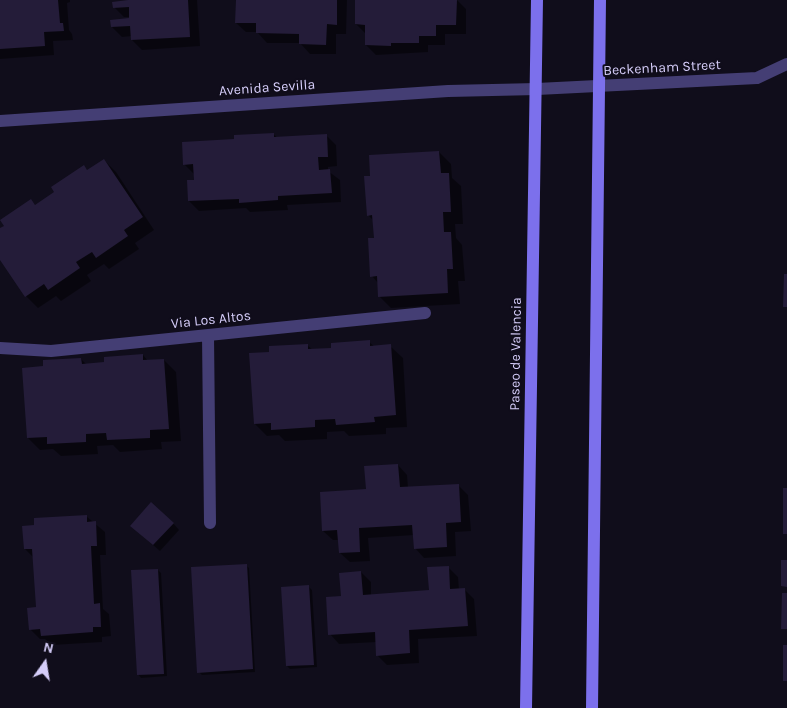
<!DOCTYPE html>
<html>
<head>
<meta charset="utf-8">
<style>
  body { margin:0 }
  #map { position:relative; width:787px; height:708px; overflow:hidden; background:#100d1b; font-family:Karla,sans-serif }
  canvas { display:block }
  .north { position:absolute; left:20px; top:638px; width:50px; height:50px; -webkit-text-stroke:4px #100d1b; paint-order:stroke; rotate:13deg; font-size:14px; font-weight:700; line-height:20px; text-align:center; color:#d5cdf9 }
  .north::after { content:''; display:block; margin:auto; width:18px; height:22px; background:#d5cdf9; clip-path:polygon(50% 0,100% 100%,50% 72%,0 100%) }
</style>
</head>
<body>
<div id="map">
<canvas width="787" height="708"></canvas>
<div class="north">N</div>
</div>
<script>
const ctx = document.querySelector('canvas').getContext('2d');
ctx.lineJoin = 'round';
function fillPath(path, color) {
  ctx.fillStyle = color;
  ctx.fill(path, 'evenodd');
}
function strokePath(path, color, width, dash) {
  ctx.strokeStyle = color;
  ctx.lineWidth = width;
  ctx.lineCap = dash ? 'butt' : 'round';
  ctx.setLineDash(dash || []);
  ctx.stroke(path);
}
function label(font, color, halo, rows, align = 'center') {
  ctx.font = font + ' Karla,sans-serif';
  ctx.lineWidth = 4;
  ctx.setLineDash([]);
  ctx.textBaseline = 'middle';
  ctx.strokeStyle = halo;
  ctx.fillStyle = color;
  for (const [text, x, y, turn = 0] of rows) {
    ctx.save();
    ctx.translate(x, y);
    ctx.rotate((+turn || 0) * Math.PI / 180);
    ctx.textAlign = isNaN(turn) ? turn : align;
    if (halo) ctx.strokeText(text, 0, 0);
    ctx.fillText(text, 0, 0);
    ctx.restore();
  }
}
fillPath(new Path2D(`
  M0,0H70V2L67,3L69,30L72,34L73,40L53,41L54,55L0,59Z
  M129,0H197L200,46L142,50L132,40V36L122,37L112,27L131,19V17H124L114,7Z
  M237,0H347L346,34H336V54H310L300,43H267L257,32H246L236,23Z
  M357,0H457L466,9V34H445V45H428V52L376,55L366,45V34L356,24Z
  M273,134L278,138L326,135L336,145L337,166L328,167V171L340,180L341,202L287,205L288,210L250,212L246,208L199,211L189,201L196,181L194,174L184,164L235,140Z
  M439,152L451,164L452,178L461,186L463,224H455L456,238L462,245L465,281H458L460,304L391,308L379,296L378,283L372,276L375,239L374,221L368,215L371,177Z
  M104,160L116,172L154,230L135,243L139,249L109,269L104,264L87,275L91,281L61,301L56,296L38,308L26,296L0,258V230L31,201L36,206L56,192L84,167L88,171Z
  M369,342L375,347L390,346L403,358L407,427L386,428V434L349,436L344,431L327,432V439L285,441L279,435L267,436L255,424L271,353L307,345L313,350L333,349Z
  M143,355L148,361L164,360L176,372L181,441L161,442L162,449L120,452L113,445L97,446L98,454L61,456L53,449L40,450L28,438L44,367L81,359L87,365L105,364Z
  M398,465L407,475L408,488L458,485L468,495L471,531L455,532L456,556L424,558L415,548L414,535L368,538L370,561L350,562L340,553L339,540H333L323,531Z
  M86,516L105,532L106,555H100L103,609L109,614L111,636L102,637V642L52,645L45,639H40L30,629L38,608L34,558L25,549Z
  M173,523L179,530L160,551L138,532Z
  M246,565L249,568L255,672L202,675L199,672Z
  M448,567L458,577L459,590H465L474,599L477,636L418,639L419,663L387,665L377,655V642L339,644L330,634L342,597L361,572L371,582V595L430,591Z
  M158,570L161,573L167,676L141,678L138,674Z
  M309,587L312,590L317,667L290,669L287,666Z`), '#0007');
fillPath(new Path2D(`
  M0,0H58L60,23H63L64,31L44,32L45,46L0,49Z
  M128,0H188L190,37L131,40L130,26L111,27L110,20L129,18V7L113,8L112,2Z
  M236,0H337V25L327,24L326,45L299,44V34L256,33V23H235Z
  M355,0H457L456,25H436V36H419V43H391V46L365,45V25L355,24Z
  M274,133V137L327,134L328,157H318L319,170L330,169L332,193L278,196V200L239,203V199L188,201L187,180H194L193,164L183,165L182,142L234,139V135Z
  M439,151L441,173H449L451,212H443L444,232H451L453,269H447L448,293L378,297L377,276L370,277L368,238H374L372,215L367,216L364,176H370L369,155Z
  M104,159L143,217L124,230L128,236L96,258L92,252L76,262L80,268L48,290L44,284L25,297L0,260V228L4,226L0,220L31,199L35,205L54,192L51,187L84,165L87,170Z
  M784,274H787V307H783Z
  M370,340V346L391,344L396,415L374,417L375,422L336,425L335,419L315,420V427L271,430V423L254,424L249,353L269,352V346L308,344V349L331,348V343Z
  M143,354V360L164,359L169,429L150,430V438L107,440L106,433L86,434V442L47,444V437L27,438L22,368L43,366V360L81,358L82,364L104,362V357Z
  M398,464L400,487L459,484L461,522L446,523L447,547L414,549L412,525L359,528L360,552L339,553L337,530L322,531L320,492L366,489L364,466Z
  M783,488H787V534H783Z
  M151,502L174,523L153,545L130,526Z
  M87,515V522L96,521L97,546H91L94,604L100,603L101,627H93V632L41,636L40,629L29,630L27,608L36,607L32,549H24L22,526L34,525V518Z
  M781,560H787V587L781,586Z
  M247,564L253,669L197,673L191,567Z
  M449,566L450,589L465,588L468,626L409,630L410,653L376,656L375,632L328,635L326,597L341,596L339,573L361,571L363,595L429,590L427,567Z
  M158,569L164,674L137,675L131,570Z
  M309,585L314,665L286,666L281,587Z
  M782,593H787V629H781Z
  M783,645H787V681H783Z`), '#241c39');
strokePath(new Path2D(`
  M537,89L757,78L787,64
  M208,335L210,523
  M0,348L51,351L425,313`), '#443e74', 12);
strokePath(new Path2D(`
  M0,121L448,91L537,89`), '#443e74', 12);
strokePath(new Path2D(`
  M526,708L537,0
  M592,708L600,0`), '#7c70ec', 12);
label('14px', '#d5cdf9', '#100d1b', [
  ["Beckenham Street",662,68,-3],
  ["Avenida Sevilla",267,88,-4],
  ["Via Los Altos",211,320,-6],
  ["Paseo de Valencia",516,354,-89]
]);
</script>
</body>
</html>
